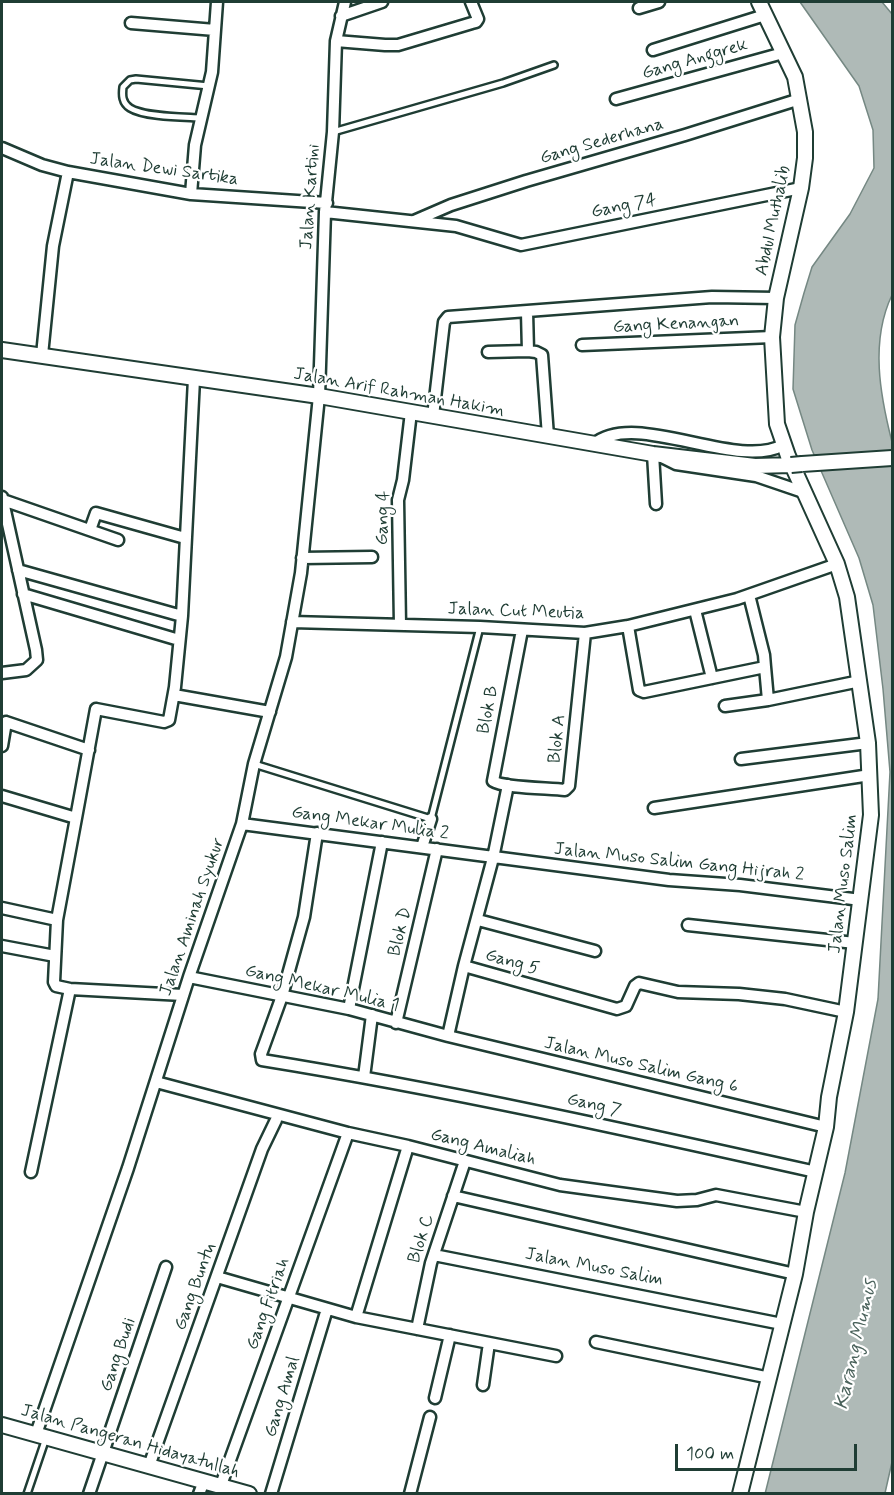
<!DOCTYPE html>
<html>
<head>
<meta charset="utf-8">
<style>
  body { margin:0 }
  #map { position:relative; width:894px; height:1495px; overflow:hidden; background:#fff; font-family:Mynerve,sans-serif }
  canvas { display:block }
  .frame { position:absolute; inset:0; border:3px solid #1f3d34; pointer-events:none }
  .scale { position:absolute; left:675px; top:1444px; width:182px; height:27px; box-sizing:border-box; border:3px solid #1f3d34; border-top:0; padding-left:8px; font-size:18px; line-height:21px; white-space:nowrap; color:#1f3d34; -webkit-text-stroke:4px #fff; paint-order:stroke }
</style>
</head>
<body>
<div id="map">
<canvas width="894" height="1495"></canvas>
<div class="frame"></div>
<div class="scale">100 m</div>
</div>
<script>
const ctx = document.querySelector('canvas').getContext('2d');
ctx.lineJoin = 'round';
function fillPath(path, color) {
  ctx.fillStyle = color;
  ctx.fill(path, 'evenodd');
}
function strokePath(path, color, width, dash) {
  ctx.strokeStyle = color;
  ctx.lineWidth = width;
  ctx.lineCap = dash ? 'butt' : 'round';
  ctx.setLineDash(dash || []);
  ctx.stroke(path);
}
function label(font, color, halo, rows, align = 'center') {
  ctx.font = font + ' Mynerve,sans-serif';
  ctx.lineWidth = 4.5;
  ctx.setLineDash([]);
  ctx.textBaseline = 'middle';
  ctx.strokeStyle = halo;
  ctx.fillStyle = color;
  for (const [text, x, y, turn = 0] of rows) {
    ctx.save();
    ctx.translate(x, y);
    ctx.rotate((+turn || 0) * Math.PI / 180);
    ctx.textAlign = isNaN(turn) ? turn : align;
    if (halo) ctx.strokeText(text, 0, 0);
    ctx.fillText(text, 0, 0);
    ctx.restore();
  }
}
const water = new Path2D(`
  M800,2H882L892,14V295C870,341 880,395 892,442V1462L885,1493L765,1494L845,1173L878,999L890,772L883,689L873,605L859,558L812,450L793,389L795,325L804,293L812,267L850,214L874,168L873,130L859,86Z`);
fillPath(water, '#afbab7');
strokePath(water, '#758883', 1.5);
const lane = new Path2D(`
  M200,118C183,117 144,117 130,108C122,103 122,95 123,87L130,80L136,79L209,86
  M333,132L503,83L554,65
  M254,764L431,819L480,627
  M27,1494L46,1438`);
const street = new Path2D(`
  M639,8L659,2
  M341,16L382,2
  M131,23L215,30
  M336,41L385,45H398L472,23L476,22L478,19L471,2
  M653,50L765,15
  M616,99L783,53
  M2,148L42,165L68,172L191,194L327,203
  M191,194L195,145L212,72L217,2
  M325,212L456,226L521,245L801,188
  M414,221L451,205L526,181L685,135L800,99
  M582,345L772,337
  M528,351L536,352L542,355L548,436
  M488,352L528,351L527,312
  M42,355L53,246L68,172
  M433,416L444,322L448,317L712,297L776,298
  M594,444C636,409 736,471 783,445
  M653,454L656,504
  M662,457L676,464L756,476L806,493
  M2,497L36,650L37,660L26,670L2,673
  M3,500L118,540
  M90,530L96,513L185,538
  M302,558L372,557
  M18,570L182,616
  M23,594L179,640
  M749,595L764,655L765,667
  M695,610L712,678
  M292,622L480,627L585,633L628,626L737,599L837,564
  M400,625L398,500L403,480L411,412
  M628,626L639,690L644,692L765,667L768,700
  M522,630L493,781C503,788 550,788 565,790L569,786L585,633
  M174,695L270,712
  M725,706L768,700L860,681
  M2,746L6,722L89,750
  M741,759L868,743
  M508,785L493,858L464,966L617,1009L626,1006L635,986L639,983L678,992L739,994L785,999L846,1012
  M2,796L76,818L96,709L164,722L169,720L175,687L182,616L194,379
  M654,808L870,775
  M242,824L669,880L740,885L861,900
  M317,833L304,917L282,996L261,1054L262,1060C448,1090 632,1131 816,1172
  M422,847L431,819
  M2,908L57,920L76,818
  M57,920L54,982L56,986L70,989L183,995
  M478,920L595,951
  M688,925L855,943
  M2,946L55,956
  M189,977L349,1009L448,1036L826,1127
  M349,1009L382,842
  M396,1023L437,849
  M448,1036L464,966
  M364,1077L372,1015
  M156,1082L348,1133L408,1146L560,1185L677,1201L697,1200L716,1195L806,1212
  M31,1172L70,989
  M453,1196L795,1274
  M434,1255L782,1324
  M217,1277L356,1317L556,1356
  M356,1317L408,1146
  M417,1329L431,1263L465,1161
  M596,1342L770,1378
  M483,1385L489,1343
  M435,1398L450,1335
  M36,1434L128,1168L189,977L242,824L254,764L286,657L301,573L319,396L325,212L333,132L336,41L345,2
  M149,1466L262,1149L276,1120
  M221,1485L348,1133
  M89,1494L166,1267
  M199,1494L204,1481
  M271,1494L327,1309
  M410,1494L430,1417`);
const secondary = new Path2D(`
  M2,350L319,396L653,454L755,466L791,465
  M802,464L892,458
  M2,1425L249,1494
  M740,1494L795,1274L806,1212L826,1127L829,1097L846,1012L871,815L868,743L847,597L837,564L788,456L777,424L772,337L776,298L801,188L805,158V132L795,77L759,2`);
strokePath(lane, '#1f3d34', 10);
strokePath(street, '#1f3d34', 15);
strokePath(secondary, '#1f3d34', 18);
strokePath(lane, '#fff', 5);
strokePath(street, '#fff', 10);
strokePath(secondary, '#fff', 14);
const secondaryBridge = new Path2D(`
  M791,465L802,464`);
strokePath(secondaryBridge, '#1f3d34', 18, []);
strokePath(secondaryBridge, '#fff', 14);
label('18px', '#1f3d34', '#fff', [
  ["Gang Anggrek",695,60,-16],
  ["Gang Sederhana",602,142,-16],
  ["Jalan Dewi Sartika",164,170,8],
  ["Jalan Kartini",311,197,-86],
  ["Gang 74",624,207,-11],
  ["Abdul Muthalib",774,221,-78],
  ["Gang Kenangan",676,325,-3],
  ["Jalan Arif Rahman Hakim",399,393,10],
  ["Gang 4",384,518,-88],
  ["Jalan Cut Meutia",516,612,2],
  ["Blok B",489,710,-79],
  ["Blok A",558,739,-84],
  ["Gang Mekar Mulia 2",370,824,8],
  ["Jalan Muso Salim Gang Hijrah 2",679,863,6],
  ["Jalan Muso Salim",844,884,-83],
  ["Jalan Aminah Syukur",193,917,-71],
  ["Blok D",401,932,-76],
  ["Gang 5",512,963,16],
  ["Gang Mekar Mulia 1",322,989,13],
  ["Jalan Muso Salim Gang 6",641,1066,13],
  ["Gang 7",594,1106,13],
  ["Gang Amaliah",483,1148,14],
  ["Blok C",422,1239,-73],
  ["Jalan Muso Salim",594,1268,11],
  ["Gang Buntu",196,1287,-70],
  ["Gang Fitriah",269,1304,-70],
  ["Gang Budi",119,1355,-71],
  ["Gang Amal",283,1397,-73],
  ["Jalan Pangeran Hidayatullah",130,1442,16]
]);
label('italic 20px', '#4a625b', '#fff', [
  ["Karang Mumus",857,1345,-77]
]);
</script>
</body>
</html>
